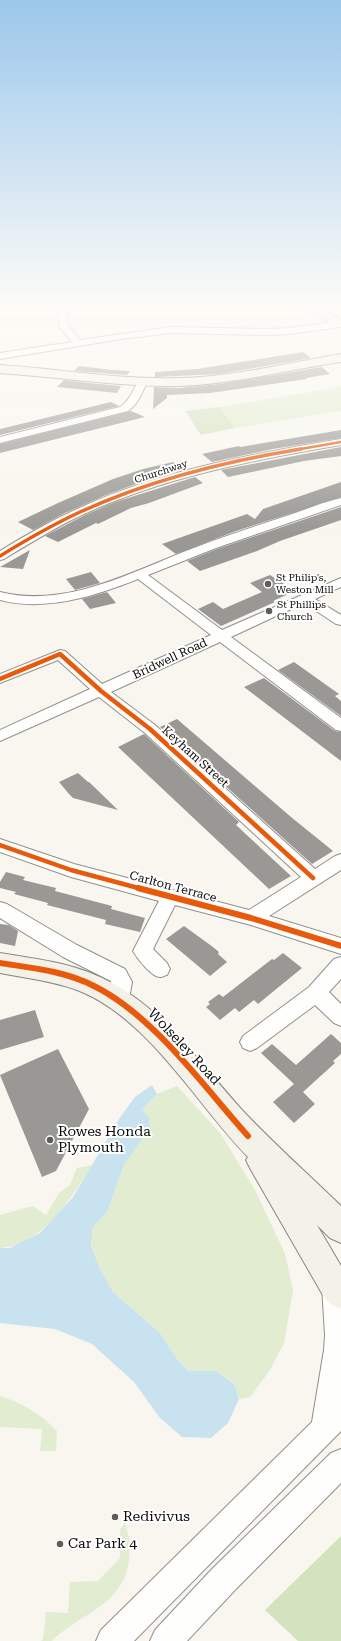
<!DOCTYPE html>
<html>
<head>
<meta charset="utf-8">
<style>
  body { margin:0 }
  canvas { display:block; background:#f8f6ee }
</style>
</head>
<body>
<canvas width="341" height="1641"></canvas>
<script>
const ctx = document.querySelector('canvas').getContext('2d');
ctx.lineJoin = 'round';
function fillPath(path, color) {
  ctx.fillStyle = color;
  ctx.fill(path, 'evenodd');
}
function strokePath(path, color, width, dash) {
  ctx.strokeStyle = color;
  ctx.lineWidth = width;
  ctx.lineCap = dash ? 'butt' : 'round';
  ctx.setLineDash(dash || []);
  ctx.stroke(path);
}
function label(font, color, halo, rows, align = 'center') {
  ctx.font = font + ' "Roboto Serif",serif';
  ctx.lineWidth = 4;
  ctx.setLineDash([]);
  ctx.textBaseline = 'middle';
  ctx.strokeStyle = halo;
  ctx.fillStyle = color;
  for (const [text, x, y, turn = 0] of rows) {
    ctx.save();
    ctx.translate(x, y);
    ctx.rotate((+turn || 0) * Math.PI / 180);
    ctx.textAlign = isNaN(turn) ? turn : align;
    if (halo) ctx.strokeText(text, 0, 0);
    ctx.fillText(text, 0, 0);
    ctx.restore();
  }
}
fillPath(new Path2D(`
  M341,387V411L235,428L220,407Z
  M177,1086L220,1133L255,1190L285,1254L293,1290L284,1343L270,1370L250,1397L239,1399L234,1384L216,1371H190L177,1359L160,1333L113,1292L99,1267L91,1245L93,1227L107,1212L124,1165L150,1127L149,1118L142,1109L157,1094Z
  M92,1165C72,1197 42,1246 0,1248V1215L33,1206L46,1215L59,1193L70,1185L77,1168Z
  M0,1396C22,1403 41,1414 57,1431L56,1451H40L42,1429L0,1427Z
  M125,1523C129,1535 131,1547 129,1559C125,1605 80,1613 52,1641H41L43,1639L46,1612L68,1613L70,1582L98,1581L120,1558V1530Z`), '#e2ecd0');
fillPath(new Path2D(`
  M220,407L235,428L201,435L185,411Z
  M341,1536V1641H298L265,1610Z`), '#d3e2bf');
fillPath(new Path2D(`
  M152,1085L157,1094L142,1109L149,1118L150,1127L124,1165L107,1212L93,1227L91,1245L99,1267L113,1292L160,1333L177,1359L189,1371H216L234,1384L239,1399L228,1423L211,1438L182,1437L160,1418L134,1382L92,1344L55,1329L0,1323V1248H10L40,1233L73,1197L121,1116L135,1097Z`), '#c8e3ef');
fillPath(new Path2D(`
  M303,352L311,358L220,374L155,377V372L197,369Z
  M79,366L112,370L130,371L127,375L74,371Z
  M322,367L330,374L306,378L307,379L210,393L167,395V398L153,409L154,387L179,388L220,384Z
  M64,380L89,383L121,386L117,393L57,387Z
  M111,402L119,406L0,435V429Z
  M131,411L145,417L0,453V444Z
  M341,430V438L273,449L212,462L202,454L239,446L240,447Z
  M341,447V456L304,461L228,477L221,470Z
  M173,462L184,470L138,483L106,495L65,513L33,530L18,522L58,503L113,479L143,469Z
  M195,477L203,483L149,503L131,508L98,524L96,523L58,542L45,536L85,515L115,502Z
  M341,482V497L236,531L176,554L162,544L247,514L255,519L263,509Z
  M341,507V520L280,541L257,551L200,571L187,561L217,549Z
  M30,550L23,569L0,567Z
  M91,572L100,583L75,590L66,579Z
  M270,575L295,591L273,601L275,602L221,626L198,609L213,602L223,609L262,592L250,583Z
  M107,592L116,603L90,609L82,599Z
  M294,662L339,694L335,696L341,701V716L278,670Z
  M264,678L335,731L341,732V761L244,687Z
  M177,719L291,817L333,851L312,864L160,727Z
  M144,734L239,822L236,825L291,876L269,889L118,747Z
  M78,773L88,782H89L118,810L73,798L69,794L59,782Z
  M6,872L25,877L23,880L56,888L55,891L112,906L111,909L145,918L140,932L105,924L106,920L47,905L48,903L14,894L16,892L0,888V882Z
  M0,924L9,925L18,931L15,946L0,943Z
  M184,926L213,947L219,952L218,954L227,962L210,976L166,939Z
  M283,953L302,968L258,1004L254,1000L239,1012L235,1008L220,1020L206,1007L210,1004L208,1002L219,994L223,997L272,959L274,960Z
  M35,1010L44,1037L0,1050V1020Z
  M331,1034L341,1043V1054L333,1061L335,1063L303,1092L315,1104L294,1123L273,1102L294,1084L261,1053L272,1044L296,1065Z
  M58,1049L89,1109L56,1171L42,1177L0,1075Z`), '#9a9894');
const street = new Path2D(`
  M57,304H65L68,326L80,340L171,327L267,329L289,328L341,321V327L289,334L267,335L171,333L121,339L0,359V353L72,342L59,326Z
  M142,379L147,382C142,393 138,404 128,411L0,443V437L120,407C132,400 135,381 142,379Z
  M341,439V445C253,460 165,477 84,514C56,527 30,543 4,559L0,560V551C24,536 49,522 75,510C158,471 251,454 341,439Z
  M341,498V505L216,548L148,575L222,630L341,578V587L315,599L341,615V625L336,624L304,603L231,637L341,718V731L336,730L220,642L111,692L155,725L315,869L335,856L341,854V870L269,916L341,938V954L251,925L175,905L153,949L167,963L170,969L167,975C165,975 163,977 161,977C152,978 137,958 133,951L159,901L71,877L0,852V839L74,864L249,910L301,877L145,733L99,697L0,741V730L90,689L58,660L0,683V674L60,650L65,651L102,684L211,635L138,579C96,596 45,612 0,600V592C64,608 128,574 186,551C219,538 253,527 286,516C305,510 323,502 341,498Z
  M0,902L7,904L77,945L125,969L132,982L129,999L126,1005L119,1008L112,1005L109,999L111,981L63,957L0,918Z
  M341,957V979L329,992L341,1004V1026L334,1023L315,1005L257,1048L250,1051L243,1048L240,1042L243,1036L309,987L334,959Z
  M335,1273L341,1276V1431L134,1641H96L101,1630L312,1422L324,1350L325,1335L322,1286L326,1277Z
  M341,1449V1483L234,1591L187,1641H150L155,1630L212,1569L331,1453Z`);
const secondary = new Path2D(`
  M299,304H311L341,319V326L324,320Z
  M341,354V362C287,370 234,384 179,386C119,387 60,377 0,373V365C60,369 119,380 179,378C234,377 287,363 341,354Z
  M0,953C36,959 75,963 108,981C165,1010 201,1065 243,1111C274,1144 308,1174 341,1206V1243L330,1238L317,1225L341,1266V1309L330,1304L324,1297L251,1170L246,1160L248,1157C196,1104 148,1017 77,990C53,981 26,978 0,973Z`);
strokePath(street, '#91908d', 2);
strokePath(secondary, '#888783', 2);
fillPath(street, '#fefefc');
fillPath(secondary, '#f3f1e8');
strokePath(new Path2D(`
  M295,450L341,442`), '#e8590c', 2.5);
strokePath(new Path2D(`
  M0,556C26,540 52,525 80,512C150,480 226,461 301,449`), '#e8590c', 3.5);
strokePath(new Path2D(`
  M0,679L60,654L101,691L150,729L313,878
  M0,845L71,870L142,889`), '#e8590c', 4.5);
strokePath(new Path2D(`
  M138,888L251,918L341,946
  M0,963C32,968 65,971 94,986C153,1015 204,1087 248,1136`), '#e8590c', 6);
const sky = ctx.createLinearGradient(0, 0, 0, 533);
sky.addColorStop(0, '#9bc7eb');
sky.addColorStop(0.57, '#fcfbf7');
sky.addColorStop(1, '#fcfbf700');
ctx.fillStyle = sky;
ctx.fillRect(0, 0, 341, 533);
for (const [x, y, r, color] of [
  [268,584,4,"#5d5d5a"],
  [269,611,4,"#5d5d5a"],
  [50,1140,4,"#5d5d5a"],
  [115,1517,4,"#5d5d5a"],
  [60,1544,4,"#5d5d5a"]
]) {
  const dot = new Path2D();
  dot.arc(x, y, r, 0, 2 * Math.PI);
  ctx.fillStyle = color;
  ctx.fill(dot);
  strokePath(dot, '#fff', 1.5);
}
label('10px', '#0a0a0a', '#fff', [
  ["Churchway",161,472,-18]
]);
label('10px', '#0a0a0a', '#fff', [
  ["St Philip's,",276,578],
  ["Weston Mill",276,590],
  ["St Phillips",277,605],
  ["Church",277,617]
], 'left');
label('12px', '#0a0a0a', '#fff', [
  ["Bridwell Road",170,659,-25],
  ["Keyham Street",195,757,42],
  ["Carlton Terrace",173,887,15]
]);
label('14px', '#0a0a0a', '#fff', [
  ["Wolseley Road",184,1047,47]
]);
label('14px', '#0a0a0a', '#fff', [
  ["Rowes Honda",58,1132],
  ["Plymouth",58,1148],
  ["Redivivus",123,1517],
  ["Car Park 4",68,1544]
], 'left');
</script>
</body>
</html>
